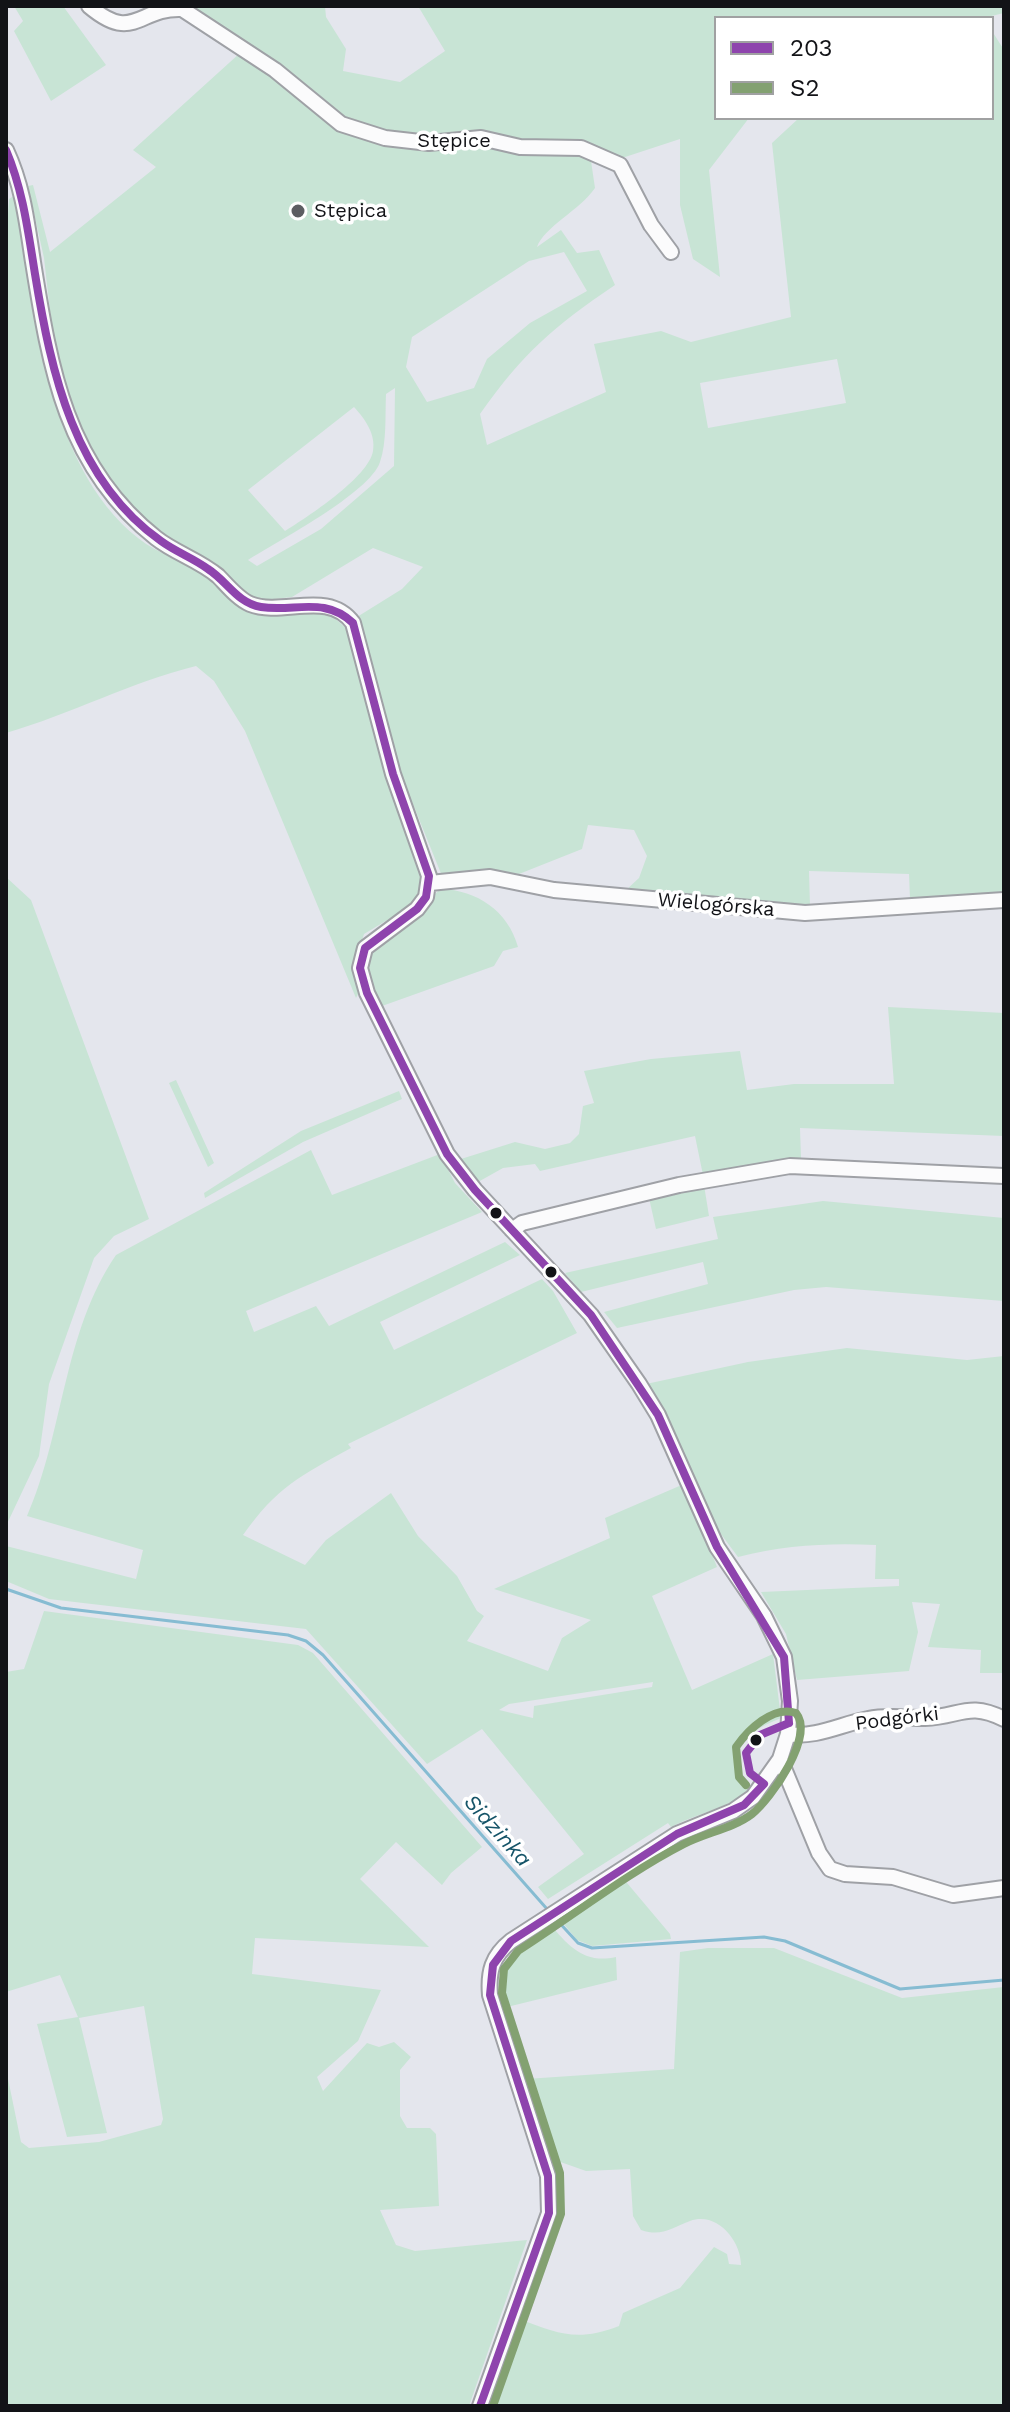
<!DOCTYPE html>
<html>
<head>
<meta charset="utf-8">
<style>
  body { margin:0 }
  #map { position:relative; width:1010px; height:2412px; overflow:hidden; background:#e4e6ed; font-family:"Work Sans",sans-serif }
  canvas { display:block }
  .frame { position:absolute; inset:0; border:8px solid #121317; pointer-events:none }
  .legend { position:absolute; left:714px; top:16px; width:280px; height:104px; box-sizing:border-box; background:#fff; border:2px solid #a0a1a2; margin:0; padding:10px 14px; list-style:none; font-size:24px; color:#121317 }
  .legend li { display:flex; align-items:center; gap:16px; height:40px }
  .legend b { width:40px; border:2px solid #a0a1a2 }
</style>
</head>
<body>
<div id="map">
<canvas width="1010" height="2412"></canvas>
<div class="frame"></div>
<ul class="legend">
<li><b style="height:10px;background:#8e44ad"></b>203</li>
<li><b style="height:10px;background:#83a171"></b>S2</li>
</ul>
</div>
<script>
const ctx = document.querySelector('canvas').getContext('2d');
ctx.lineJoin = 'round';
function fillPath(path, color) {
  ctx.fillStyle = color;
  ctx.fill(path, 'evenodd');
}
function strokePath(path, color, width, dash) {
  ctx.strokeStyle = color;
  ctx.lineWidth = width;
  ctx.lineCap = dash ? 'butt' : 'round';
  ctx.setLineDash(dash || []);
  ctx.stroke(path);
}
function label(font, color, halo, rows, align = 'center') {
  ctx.font = font + ' "Work Sans",sans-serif';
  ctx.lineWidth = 7;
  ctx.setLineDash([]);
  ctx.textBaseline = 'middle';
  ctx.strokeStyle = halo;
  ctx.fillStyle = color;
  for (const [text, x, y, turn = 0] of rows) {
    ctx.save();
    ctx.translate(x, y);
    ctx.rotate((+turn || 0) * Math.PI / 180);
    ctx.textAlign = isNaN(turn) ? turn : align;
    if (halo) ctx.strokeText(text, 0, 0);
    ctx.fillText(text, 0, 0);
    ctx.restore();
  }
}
fillPath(new Path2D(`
  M14,6H63L106,65L51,101L14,31L23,21Z
  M194,6H325L326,17L346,49L343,71L400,82L445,51L418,6H1004V13L983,18H716V118H749L709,170L720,277L693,259L680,205V139L622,158L605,151L591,161L595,188C580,210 544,227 537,247L561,230L577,253L599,250L615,285C553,327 523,353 480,414L487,445L606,392L594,344L661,331L691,342L791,317L772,143L799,118H992V31L1004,50V896L910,899L909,874L809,871L810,906L624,892L639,878L647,856L634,830L588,825L582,849L519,874L490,870L442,876L400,772L357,617L402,589L423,567L373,548L292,597L266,600L248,595L214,564L149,529L89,455L56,364L44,258L28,186L33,185L50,252L156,167L133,150L240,53L339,128L428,138L379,130L345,119L310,88H300L196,14ZM564,252L587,291L530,323L487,359L474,388L427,402L406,367L412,337L529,261ZM837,359L846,403L708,428L700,383ZM395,388L394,466L321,529L257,566L248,560C276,542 370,493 380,462C387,442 385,415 386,394ZM354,407C365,419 376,434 373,451C369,477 306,518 285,531L248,490Z
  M15,195C36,305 44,463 138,538C159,555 186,561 208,575C228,588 240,606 263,613C282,619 309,611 329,613L348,630L389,788L422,882L414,904L364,934L354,965L359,992L356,998L245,731L214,681L196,666C131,682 71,714 6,733V242L9,199Z
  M6,877L31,900L149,1219L114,1236L94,1258L49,1384L39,1456L6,1526Z
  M441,889C477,890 508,911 518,947L503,951L494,966L382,1006C353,947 373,945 419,912C429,905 431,895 441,889Z
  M888,1007L1004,1013V1136L800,1128L801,1158L703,1175L695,1136L540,1171L535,1164L503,1168L478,1182L461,1159L515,1142L545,1149L570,1143L579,1134L583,1106L594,1103L584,1071L651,1059L740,1051L747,1090L794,1084H894Z
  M176,1080L214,1163L208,1167L169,1083Z
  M399,1091L402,1099L303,1142L205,1198L204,1193L301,1131Z
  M311,1150L332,1195L440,1154L455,1183L482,1212L246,1311L254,1332L316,1306L329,1326L505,1242L520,1255L380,1322L394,1350L542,1279L553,1291L577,1333L348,1444L351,1448C300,1476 277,1487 243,1535L305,1565L326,1540L391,1493L418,1536L457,1576L477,1611L484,1616L467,1641L548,1671L562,1638L591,1620L494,1589L610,1538L605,1518L684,1484L717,1567L652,1596L692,1690L773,1654L781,1718C739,1735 729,1749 749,1791C727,1808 696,1814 671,1827L668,1823L548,1899L538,1887L584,1854L482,1729L427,1764L306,1629L49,1599L6,1581V1546L136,1579L143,1550L27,1516C64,1432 63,1332 116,1255ZM653,1682L652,1687L534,1706L533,1718L499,1710L509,1704Z
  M704,1185L709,1216L656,1229L649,1198Z
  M823,1201L1004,1218V1301L826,1287L794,1290L617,1328L604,1312L708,1284L703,1262L581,1292L565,1273L718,1239L713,1217Z
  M847,1348L967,1360L1004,1356V1673H980L981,1650L928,1647L940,1604L912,1602L918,1632L909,1671L797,1680L786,1634L761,1592L899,1586V1579H875L876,1545C828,1543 785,1545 738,1557L715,1526L646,1384L748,1362Z
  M44,1611L298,1645L313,1653L482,1847L451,1873L442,1885L396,1842L360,1879L429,1947L255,1938L252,1974L381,1990L358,2041L317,2077L323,2091L367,2043L379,2047L394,2042L411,2057L400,2070V2116L407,2128H430L436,2134L439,2206L380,2210L396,2245L415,2251L527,2240L469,2406H6V2069L21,2142L29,2148L99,2142L161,2125L163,2119L144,2006L79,2018L107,2133L67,2137L37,2024L78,2017L60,1975L6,1992V1672L24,1669Z
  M622,1877L670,1934L671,1939L592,1946L577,1940L558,1917Z
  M550,1924C569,1947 585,1964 616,1957L617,1980L507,2007C492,1959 514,1950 550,1924Z
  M708,1948H774L902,1998L1004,1987V2406H489L519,2319C559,2334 577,2342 619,2326L623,2313L680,2288L714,2247L727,2254L729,2264L741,2265C741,2241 717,2211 690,2221C671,2228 662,2237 641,2230L633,2216L630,2169L586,2171L552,2159L526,2079L674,2069L680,1952Z`), '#c8e4d5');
strokePath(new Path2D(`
  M6,1589L61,1608L288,1635L306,1641L323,1655L547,1909
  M555,1918L578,1943L592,1948L764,1937L785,1941L900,1989L1004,1980`), '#86bcd2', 3);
const minor = new Path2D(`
  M89,6C134,44 138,7 182,9L275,70L341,124L385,138L429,143L481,138L520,147L581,148L620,165L651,225L671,252
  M6,150C23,186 27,223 33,262C50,368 66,467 156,538C175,553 199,560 218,576C227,585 238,599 250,604C283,617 328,589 353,623L393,774L429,876L426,897L417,909L365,948L360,968L367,993L447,1154L475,1190L591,1315L639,1384L658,1415L717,1547L764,1616L784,1657L790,1701L788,1734L780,1759L753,1797L733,1811L677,1834L511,1941C492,1956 488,1972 490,1995L548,2176L549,2213L480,2406
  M430,883L490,877L554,890L805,913L1004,900
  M512,1230L522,1223L679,1185L790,1166L1004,1176
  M788,1734C817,1738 841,1724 868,1719C887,1715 906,1718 925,1718C960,1717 968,1701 1004,1719
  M780,1759L819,1853L830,1869L845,1874L893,1877L953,1895L1004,1888`);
strokePath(minor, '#9fa1a6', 18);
strokePath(minor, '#fbfbfc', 14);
strokePath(new Path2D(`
  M6,150C23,190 28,231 35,274C51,372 74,480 161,541C176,552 193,558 208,569C227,581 237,603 261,607C295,612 325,596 353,623L393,774L429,876L426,897L417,909L365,948L360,968L367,993L447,1154L475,1190L591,1315L658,1415L717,1547L784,1657L789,1723
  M764,1784L750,1773L746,1753L760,1735L789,1723
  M480,2406L549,2213L548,2176L490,1995L493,1965L511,1941L677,1834L744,1805L764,1784`), '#8e44ad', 8);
strokePath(new Path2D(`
  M493,2406L561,2214L560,2173L502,1993L504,1969L518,1951C571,1917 629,1872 684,1844C705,1833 734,1828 752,1814C771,1799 815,1736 796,1713C773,1705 748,1730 736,1747L739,1777L746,1785`), '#83a171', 8);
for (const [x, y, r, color] of [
  [298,211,8,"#5c5d62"],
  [496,1213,7,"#121317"],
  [551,1272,7,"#121317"],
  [756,1740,7,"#121317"]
]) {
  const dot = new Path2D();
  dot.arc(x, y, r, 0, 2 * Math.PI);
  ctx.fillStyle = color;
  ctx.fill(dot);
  strokePath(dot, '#fff', 3);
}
label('20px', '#121317', '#fff', [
  ["Stępice",454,141],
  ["Wielogórska",716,905,5],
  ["Podgórki",897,1719,-7]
]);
label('20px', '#121317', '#fff', [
  ["Stępica",314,211]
], 'left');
label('italic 22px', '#155468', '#fff', [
  ["Sidzinka",497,1831,48]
]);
</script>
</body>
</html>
